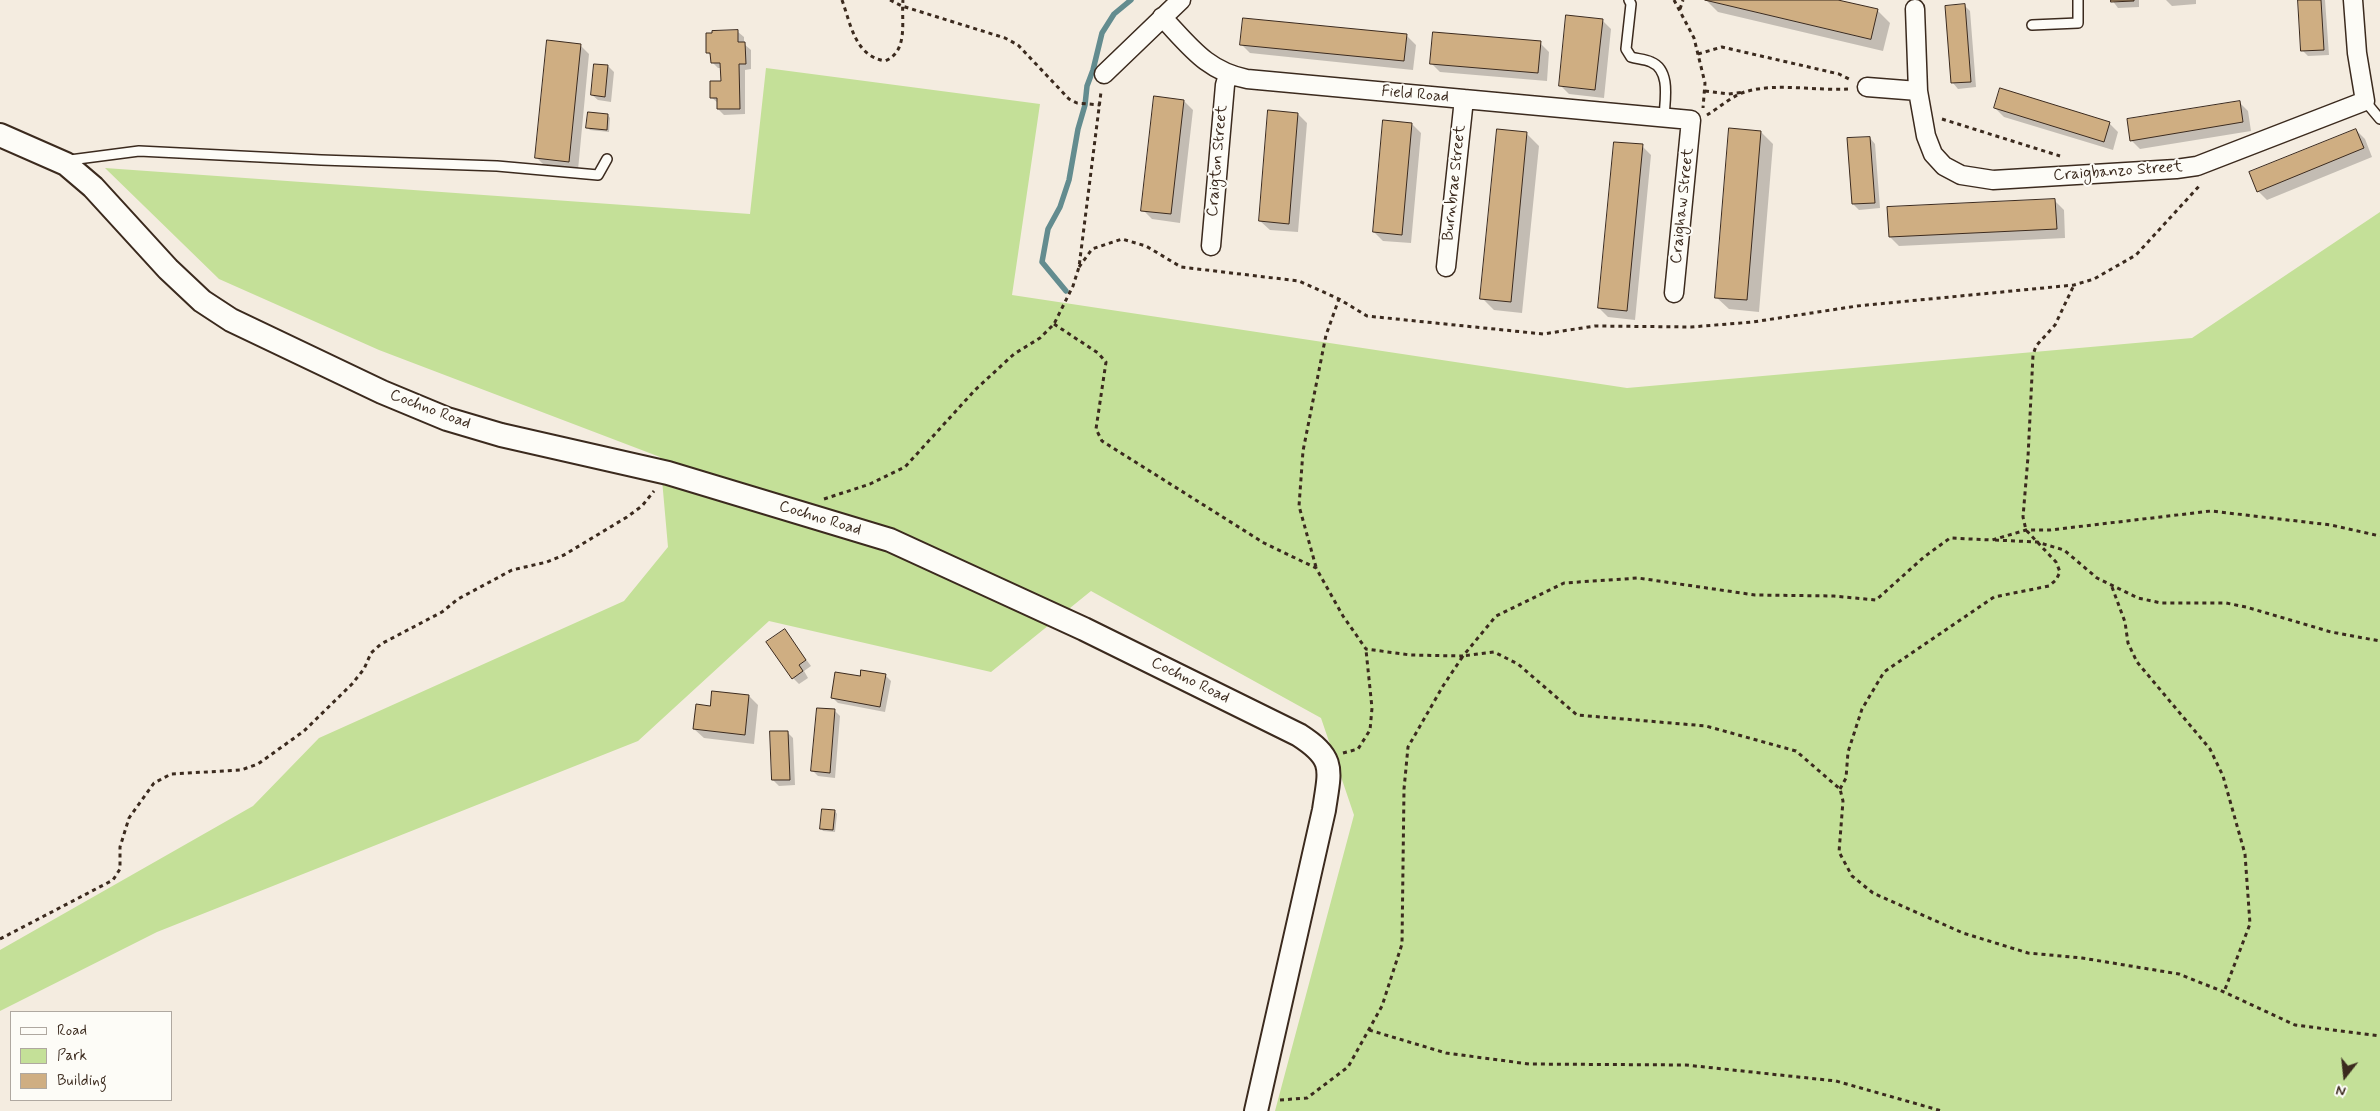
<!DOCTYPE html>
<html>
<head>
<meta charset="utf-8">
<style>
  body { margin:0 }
  #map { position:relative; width:2380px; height:1111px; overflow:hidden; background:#f4ece0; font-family:Mynerve,sans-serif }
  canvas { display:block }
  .legend { position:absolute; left:10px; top:1011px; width:162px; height:90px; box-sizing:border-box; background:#fdfcf7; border:1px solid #afa8a0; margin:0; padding:6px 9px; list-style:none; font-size:15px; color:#3b2a1e }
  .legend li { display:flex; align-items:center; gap:10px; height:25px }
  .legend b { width:25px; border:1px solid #afa8a0 }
  .north { position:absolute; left:2320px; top:1051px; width:50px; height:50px; -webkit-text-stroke:4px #fdfcf7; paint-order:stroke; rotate:196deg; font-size:14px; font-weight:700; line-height:20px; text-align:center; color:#3b2a1e }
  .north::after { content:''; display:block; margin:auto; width:18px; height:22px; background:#3b2a1e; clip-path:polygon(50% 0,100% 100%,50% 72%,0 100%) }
</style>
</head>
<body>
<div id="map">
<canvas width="2380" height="1111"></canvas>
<ul class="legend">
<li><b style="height:6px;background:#fdfcf7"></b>Road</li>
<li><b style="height:14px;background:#c4e098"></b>Park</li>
<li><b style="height:14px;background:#cfae82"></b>Building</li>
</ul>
<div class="north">N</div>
</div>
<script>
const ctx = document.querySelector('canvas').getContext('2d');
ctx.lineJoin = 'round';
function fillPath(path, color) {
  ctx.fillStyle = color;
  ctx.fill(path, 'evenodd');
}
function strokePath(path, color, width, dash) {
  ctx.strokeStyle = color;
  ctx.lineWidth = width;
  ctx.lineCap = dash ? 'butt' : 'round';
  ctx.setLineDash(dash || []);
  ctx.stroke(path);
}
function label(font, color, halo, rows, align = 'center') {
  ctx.font = font + ' Mynerve,sans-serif';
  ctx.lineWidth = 4;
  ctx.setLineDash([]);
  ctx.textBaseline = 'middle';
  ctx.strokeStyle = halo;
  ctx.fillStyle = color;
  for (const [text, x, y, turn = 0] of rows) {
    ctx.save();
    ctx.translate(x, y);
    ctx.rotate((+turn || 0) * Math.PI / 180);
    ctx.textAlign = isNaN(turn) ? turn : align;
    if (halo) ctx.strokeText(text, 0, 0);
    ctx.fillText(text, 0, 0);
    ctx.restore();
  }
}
fillPath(new Path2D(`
  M766,68L1040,104L1012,295L1627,388L2192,338L2380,212V1111H1275L1354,815L1321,718L1091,591L991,672L769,621L638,741L157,932L0,1011V950L253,806L319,738L624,601L668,547L660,457L379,350L219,279L105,168L750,214Z`), '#c4e098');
fillPath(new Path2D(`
  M1706,0H1832L1878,11L1890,23L1883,51L1718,12Z
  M2112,0H2139V7L2118,8Z
  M2196,0V4L2172,6L2166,0Z
  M2299,0H2325L2329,55L2308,56L2303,51Z
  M1964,5L1970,11L1976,87L1958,89L1953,83Z
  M1602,20L1611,29L1604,98L1569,94L1560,85Z
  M738,32L744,37V44L751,50V69L745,70V114L724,115L718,109V103L711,97L722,83V68H718L712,62V57L707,52Z
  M1407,36L1416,45L1413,70L1250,53L1241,44Z
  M1540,43L1549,52L1547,81L1440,72L1431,63Z
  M580,45L589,54L578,170L546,167L537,158Z
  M608,66L614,72L611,102L598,100L592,95Z
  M1184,101L1193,110L1180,223L1152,219L1143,210Z
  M2239,102L2248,111L2251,131L2140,149L2131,140Z
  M1995,108L2109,123L2118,132L2113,150L2004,117Z
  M1298,114L1307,123L1298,232L1270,230L1260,221Z
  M608,115L610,118L609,132L590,130L588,128Z
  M1412,124L1421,133L1411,243L1383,241L1374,232Z
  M2356,130L2365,139L2372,157L2267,200L2258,191Z
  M1761,132L1773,144L1759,312L1729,309L1716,297Z
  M1527,134L1539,146L1522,313L1494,310L1482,298Z
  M1870,138L1875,144L1880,208L1859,210L1853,204Z
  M1642,146L1651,155L1635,320L1608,317L1599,308Z
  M2055,201L2064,210L2065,238L1899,246L1890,237Z
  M785,631L811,666L804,671L808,678L799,684L793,678Z
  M885,675L891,681L885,712L838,703L832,697L861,678Z
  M713,692L749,696L758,705L754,744L704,738L694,729L711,707Z
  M835,711L840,716L835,778L818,776L813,771Z
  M787,732L793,738L795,785L779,786L773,780Z
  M835,811L837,814L835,832L823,831L821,828Z`), '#0003');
strokePath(new Path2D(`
  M1066,291L1042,262L1048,229L1060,207L1069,180L1078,129L1085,105L1087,86L1093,70L1102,33L1114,14L1131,0`), '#638c8f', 5.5);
const building = new Path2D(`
  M1705,0H1838L1878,9L1871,39Z
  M2111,0H2134V1L2111,2Z
  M2298,0H2321L2324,50L2301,51Z
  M1965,4L1971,82L1951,83L1945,6Z
  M1566,15L1603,19L1595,90L1559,86Z
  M1243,18L1407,34L1404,61L1240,45Z
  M738,30V42H745L746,64H739L740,109H717V98H710V81H721L720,63H711L710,53H706V33H712V31Z
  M1433,32L1541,41L1538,73L1430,64Z
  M547,40L581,44L569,162L535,158Z
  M594,64L608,65L605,97L591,95Z
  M2000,88L2110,122L2104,142L1994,108Z
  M1154,96L1184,100L1171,214L1141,211Z
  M2240,101L2243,122L2130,141L2127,119Z
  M1268,110L1298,113L1289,224L1259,221Z
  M588,112L608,114L607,130L586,128Z
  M1383,120L1412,123L1402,235L1373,232Z
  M1729,128L1761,131L1747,300L1715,298Z
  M1497,129L1527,132L1511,302L1480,299Z
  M2356,129L2364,148L2257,192L2249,172Z
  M1870,137L1875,203L1852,204L1847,138Z
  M1614,142L1643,144L1627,311L1598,308Z
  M2055,199L2057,229L1889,237L1887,207Z
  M785,629L806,660L799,665L803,671L792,679L766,642Z
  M861,670L886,674L880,707L831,698L835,672L860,676Z
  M712,691L749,695L745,735L693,729L696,704L710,706Z
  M817,708L835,709L830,773L811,771Z
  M770,731H788L790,780H772Z
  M822,809L835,810L833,830L820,829Z`);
fillPath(building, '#cfae82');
strokePath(building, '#3b2a1e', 1);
const service = new Path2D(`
  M1629,0L1631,4L1626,49L1631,57C1637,59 1645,59 1651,62C1671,70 1665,100 1664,117
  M2032,25L2078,23V0
  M2365,101L2380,119
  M68,162L70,160L139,151L321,160L497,166L598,175L607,159`);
const minor = new Path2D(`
  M1915,9L1918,91L1926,136L1933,154L1944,166L1961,175L1993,180L2176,169L2197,166L2365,101L2357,53L2353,0
  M1162,17C1189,45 1206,71 1247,79L1691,120L1674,293
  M1104,74L1181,0
  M1867,87L1918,91
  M1211,246L1225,85L1228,75
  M1446,267L1464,99`);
const tertiary = new Path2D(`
  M0,135L66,164L93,187L168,269L202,301L231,320L382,392L447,419L501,435L668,473L890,540L1084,629L1299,735C1336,759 1330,769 1324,810L1256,1111`);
strokePath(service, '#3b2a1e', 12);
strokePath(minor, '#3b2a1e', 21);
strokePath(tertiary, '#3b2a1e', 26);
strokePath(new Path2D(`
  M842,0C851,25 855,56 885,61C909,51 901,21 903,0
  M890,0L902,6L1005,38L1018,45L1069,99L1077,103L1100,105
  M1674,0L1694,38L1705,83L1703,108
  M1680,9L1683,0
  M1698,54L1722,47L1839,74L1851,80
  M1705,91L1728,94L1744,92
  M1707,115C1719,108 1734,94 1748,91C1778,83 1817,91 1849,89
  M1942,119L2060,156
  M1079,267L1092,249L1122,239L1146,246L1181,267L1299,281L1339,299L1367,316L1543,334L1595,326L1691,327L1753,322L1857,306L2074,285L2094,279L2136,255L2201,184
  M1054,324L1098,353L1106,362L1096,429L1102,441L1264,543L1316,568L1343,616L1366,649L1410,655L1463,656L1496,616L1564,583L1638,578L1755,595L1834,596L1876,600L1924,557L1950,538L1992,540L2026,530H2050L2211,511L2331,525L2380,536
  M824,499L870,484L905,467L975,390L1014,354L1040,338L1054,324L1073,286L1079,267L1101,92
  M1995,540L2037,542L2064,550L2097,578L2138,598L2161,603H2226L2246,607L2331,632L2380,641
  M1316,567L1299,506L1303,451L1326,335L1339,299
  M2112,587L2125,622L2128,643L2137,662L2210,749L2223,776L2245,854L2250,924L2224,992
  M1343,753L1358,749L1370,730L1372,708L1366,650
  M1840,789L1846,778L1848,752L1862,709L1884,672L1994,597L2049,586L2056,580L2060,572L2056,562L2026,530L2023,517L2028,457L2033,355L2036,346L2055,325L2074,285
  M0,939L113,880L120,869V847L129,818L154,783L171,774L241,770L258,764L304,731L352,684L364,669L371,653L381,644L442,612L458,599L512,570L547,562L564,555L627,517L642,506L654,491
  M1369,1030L1446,1053L1529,1064L1686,1065L1836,1081L1942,1111
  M1280,1100L1307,1098L1348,1067L1382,1006L1402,944L1404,789L1408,747L1443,686L1463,656L1494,652L1518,664L1577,715L1706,726L1796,751L1840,789L1843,801L1839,852L1852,876L1873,893L1963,933L2028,953L2082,958L2179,974L2224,992L2295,1025L2380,1036`), '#3b2a1e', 3, [4, 4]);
strokePath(service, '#fdfcf7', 9);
strokePath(minor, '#fdfcf7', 18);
strokePath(tertiary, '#fdfcf7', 22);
label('16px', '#3b2a1e', '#fdfcf7', [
  ["Field Road",1415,95,5],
  ["Craigton Street",1218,161,-85],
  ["Craigbanzo Street",2118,172,-4],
  ["Burnbrae Street",1455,183,-84],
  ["Craighaw Street",1683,206,-84],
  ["Cochno Road",430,410,21],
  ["Cochno Road",820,519,17],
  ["Cochno Road",1190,681,26]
]);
</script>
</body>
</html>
